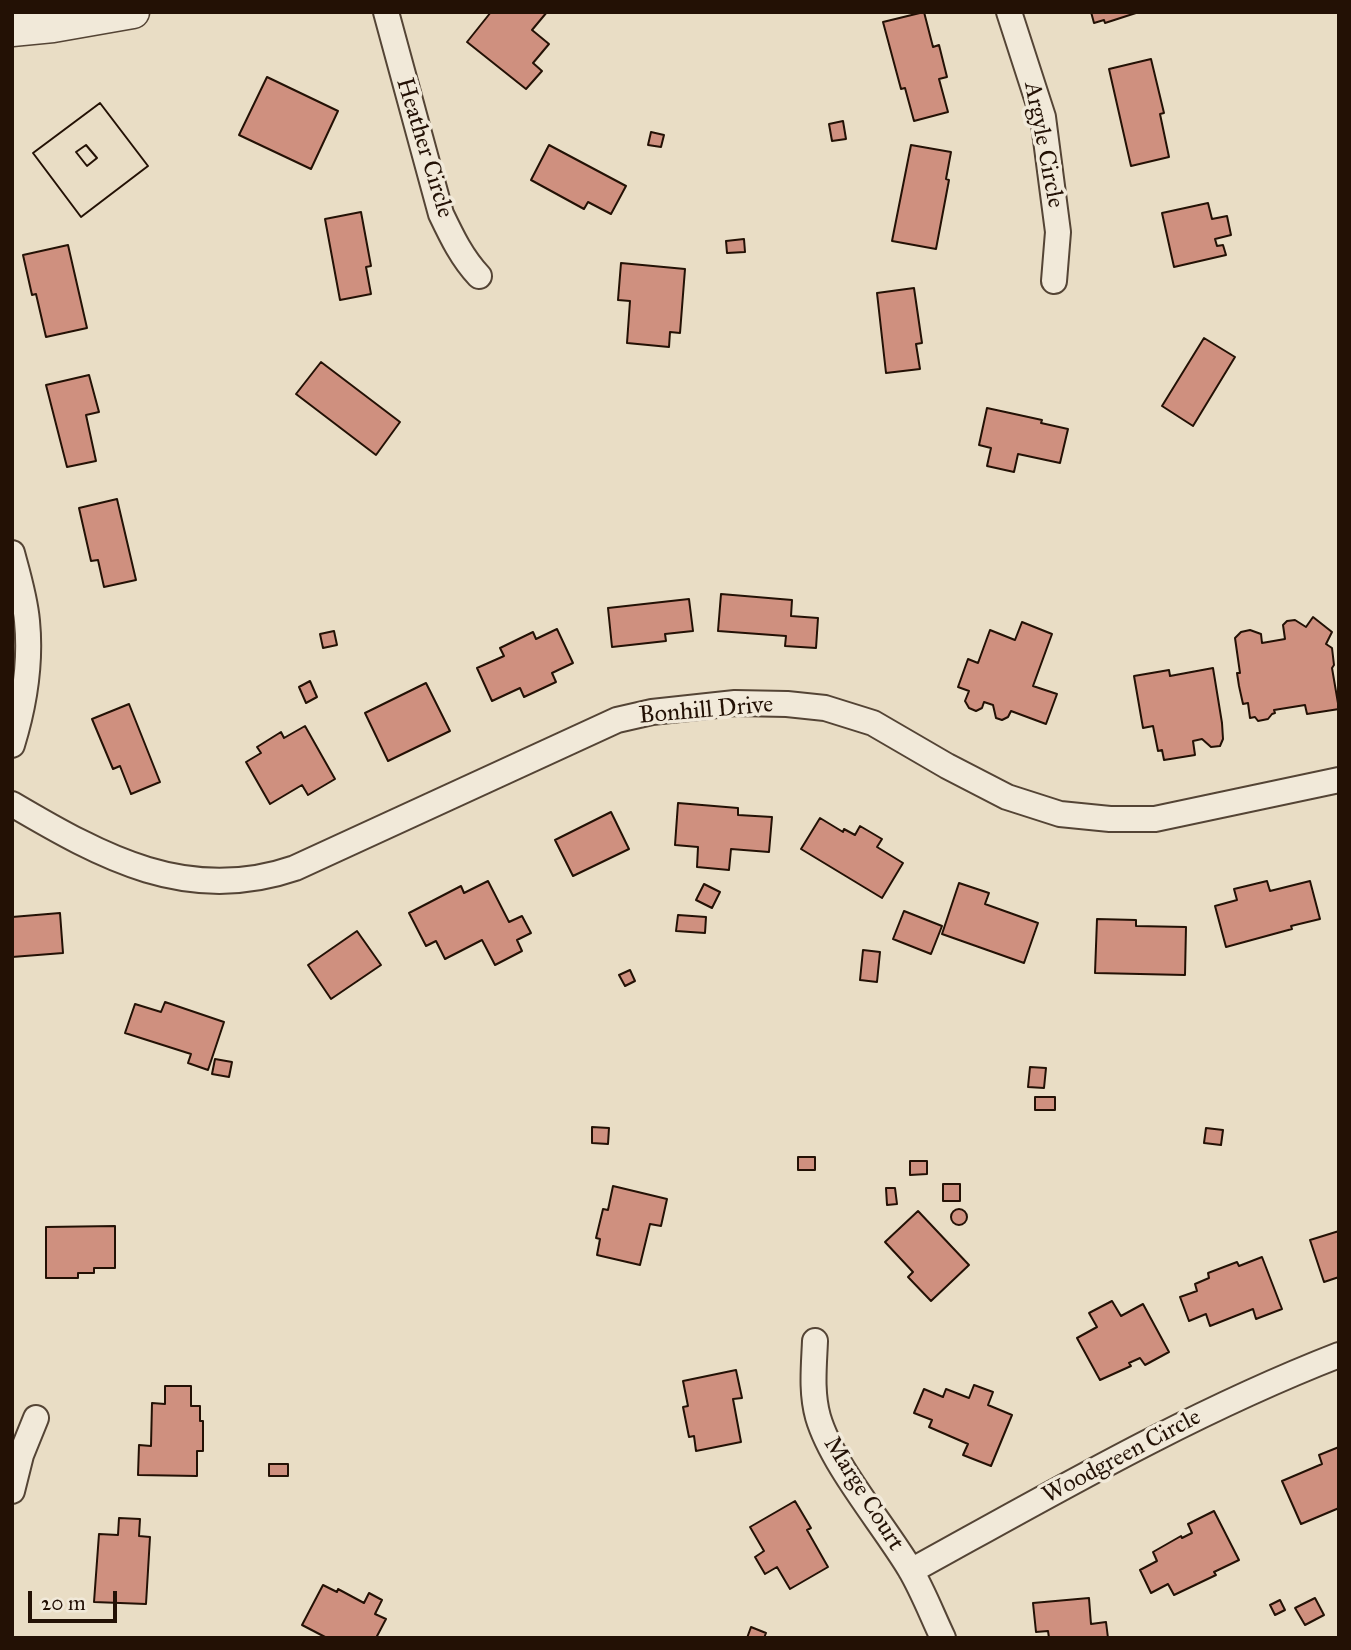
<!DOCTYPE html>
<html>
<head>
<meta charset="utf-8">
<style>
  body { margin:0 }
  #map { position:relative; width:1351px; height:1650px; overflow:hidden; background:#e9ddc5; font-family:"IM FELL Great Primer",serif }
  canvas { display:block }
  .frame { position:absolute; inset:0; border:14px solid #231105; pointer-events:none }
  .scale { position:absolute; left:28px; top:1591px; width:89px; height:32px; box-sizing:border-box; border:4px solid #231105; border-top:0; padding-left:9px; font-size:21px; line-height:24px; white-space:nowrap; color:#231105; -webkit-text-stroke:5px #f1e9d9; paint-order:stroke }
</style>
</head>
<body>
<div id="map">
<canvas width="1351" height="1650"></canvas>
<div class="frame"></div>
<div class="scale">20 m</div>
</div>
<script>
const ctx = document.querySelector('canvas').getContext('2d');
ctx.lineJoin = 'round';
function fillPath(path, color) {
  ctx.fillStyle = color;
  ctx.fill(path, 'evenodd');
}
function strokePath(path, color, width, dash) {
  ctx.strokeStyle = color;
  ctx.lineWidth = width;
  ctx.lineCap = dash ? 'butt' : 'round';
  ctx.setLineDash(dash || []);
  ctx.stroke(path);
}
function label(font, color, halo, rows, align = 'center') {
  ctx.font = font + ' "IM FELL Great Primer",serif';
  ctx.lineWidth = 7;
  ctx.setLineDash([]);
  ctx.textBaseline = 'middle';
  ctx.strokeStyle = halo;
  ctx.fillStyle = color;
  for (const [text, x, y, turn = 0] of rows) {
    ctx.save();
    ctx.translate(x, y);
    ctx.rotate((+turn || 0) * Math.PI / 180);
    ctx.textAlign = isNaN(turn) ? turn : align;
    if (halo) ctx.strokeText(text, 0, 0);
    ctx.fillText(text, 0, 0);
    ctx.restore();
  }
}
const building = new Path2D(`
  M491,12H547L532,30L549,44L533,63L542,71L526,89L467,42Z
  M924,12L933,47L939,45L947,77L939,79L948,112L914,121L905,88L901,89L883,22Z
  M1091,12H1139L1105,23L1104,20L1094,23Z
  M1151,59L1164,113L1160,114L1169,157L1131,166L1109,69Z
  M267,77L338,111L311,169L239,135Z
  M100,103L148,166L81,217L33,153ZM86,145L97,158L87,166L76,152Z
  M100,103L148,166L81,217L33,153ZM86,145L97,158L87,166L76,152Z
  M843,121L846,139L832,141L829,124Z
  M651,132L664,135L661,147L648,145Z
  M549,145L626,186L611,214L588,202L584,209L531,180Z
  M911,145L951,152L946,179L949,180L936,249L892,241Z
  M1208,203L1212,219L1227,216L1231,235L1215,239L1217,246L1223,245L1226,255L1174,267L1162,213Z
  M361,212L371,266L366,267L371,294L340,300L325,219Z
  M744,239L745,252L727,253L726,241Z
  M68,245L87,328L46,337L36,294L32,295L23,255Z
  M621,263L685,269L680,333L670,332L669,347L627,343L630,301L618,300Z
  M914,288L922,343L916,344L920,369L886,373L877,293Z
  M1204,338L1235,357L1193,426L1162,406Z
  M321,362L400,422L376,455L296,394Z
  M89,375L99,412L86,415L96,461L67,467L46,385Z
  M987,408L1042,420L1041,423L1068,429L1060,463L1018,454L1014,472L987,466L991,448L979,445Z
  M117,499L136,580L104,587L98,560L91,561L79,508Z
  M721,594L792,600L791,616L818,618L816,648L785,646L786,636L718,631Z
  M689,599L693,631L665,634L666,641L612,647L608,608Z
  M1313,617L1332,632L1326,644L1332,648L1334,665L1332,668L1339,709L1307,714L1305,705L1274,710L1275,713L1272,714L1268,719L1258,721L1255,717L1250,718L1248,703L1243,704L1239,686L1237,673H1240L1235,638L1241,632L1250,630L1261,634L1262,643L1285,639L1283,625L1287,621L1295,620L1306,627Z
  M1022,622L1052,634L1033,686L1057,694L1046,724L1011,711L1008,717L1002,720L996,718L993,705L984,702L982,708L976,711L969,708L965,701L969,691L958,687L968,659L978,663L990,630L1015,640Z
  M557,629L573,663L552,673L556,682L524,697L520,688L492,701L477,668L504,656L500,648L533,632L536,639Z
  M334,631L337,645L323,648L320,634Z
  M1213,668L1222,723L1223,739L1220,746L1211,747L1202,739L1193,741L1195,755L1164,760L1162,750L1158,751L1153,726L1143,728L1134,676L1169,670L1170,676Z
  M310,681L317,697L306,703L299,687Z
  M426,683L450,731L388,761L365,713Z
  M129,704L160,782L131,794L120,766L113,769L92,719Z
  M305,726L335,779L308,795L302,785L270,804L246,762L261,753L257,747L281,732L284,738Z
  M678,803L738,808V815L772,817L769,852L731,849L729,870L697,867L698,847L675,845Z
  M611,812L629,849L573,876L555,840Z
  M820,818L843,832L844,829L855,835L860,826L882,839L877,847L903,863L882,898L801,849Z
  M488,881L509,922L522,916L531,933L517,940L522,951L495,965L482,940L445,959L436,941L426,946L409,913L461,886L464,893Z
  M1267,881L1270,891L1310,881L1320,919L1291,926L1292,929L1226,947L1215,906L1237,900L1234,889Z
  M959,883L989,893L985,904L1038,923L1024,963L942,934Z
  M704,884L720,892L712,908L696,900Z
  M904,911L942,926L931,954L893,939Z
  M60,913L63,953L12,957V917Z
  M678,915L706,917L705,933L676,931Z
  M1097,919L1136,920V926L1186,927L1185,975L1095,973Z
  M357,931L381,965L331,999L308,965Z
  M863,950L880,952L877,982L860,980Z
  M630,970L635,981L625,986L619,975Z
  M165,1002L224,1022L208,1070L188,1063L191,1054L125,1033L135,1004L161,1012Z
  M215,1059L232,1062L229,1077L212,1074Z
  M1030,1067L1046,1068L1044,1088L1028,1087Z
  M1035,1097H1055V1110H1035Z
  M592,1127L609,1128L608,1144L592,1143Z
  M1206,1128L1223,1130L1221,1145L1204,1143Z
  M798,1157H815V1170H798Z
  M910,1161H927V1174L910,1175Z
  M943,1184H960V1201H943Z
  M613,1186L667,1199L661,1226L650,1224L640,1265L597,1255L600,1239L596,1238L603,1209L608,1210Z
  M886,1188H895L897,1204L887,1205Z
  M951 1217a8 8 0 1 1 16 0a8 8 0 1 1-16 0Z
  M918,1211L969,1265L931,1301L908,1277L913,1272L885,1242Z
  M115,1226V1268H94V1273H78V1278H46V1227Z
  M1339,1231V1277L1324,1282L1310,1240Z
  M1262,1257L1282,1309L1256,1319L1253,1309L1210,1326L1206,1314L1189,1321L1180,1297L1197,1291L1195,1284L1209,1278L1208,1273L1237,1262L1239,1266Z
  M1112,1301L1121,1316L1143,1304L1169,1352L1145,1365L1140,1358L1129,1363L1131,1366L1100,1380L1077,1338L1097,1327L1089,1313Z
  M736,1370L742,1398L733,1399L741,1442L696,1451L694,1436L689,1437L683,1407L688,1406L683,1381Z
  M974,1385L993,1392L988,1405L1012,1415L991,1466L963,1455L968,1444L929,1427L932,1420L914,1413L924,1389L943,1397L946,1389L969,1398Z
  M165,1386H191V1406H200V1421H203V1451H197V1476L138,1475L139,1445L151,1446L152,1403L165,1404Z
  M1339,1447V1508L1301,1524L1282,1481L1322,1464L1319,1455Z
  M269,1464H288V1476H269Z
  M795,1501L811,1528L807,1530L828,1567L790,1589L777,1567L765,1574L755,1557L764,1551L750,1527Z
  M1214,1511L1239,1560L1214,1572L1216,1575L1174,1595L1168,1584L1151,1593L1140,1570L1157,1561L1153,1552L1181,1536L1182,1538L1192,1533L1188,1524Z
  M119,1518L140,1519L139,1536L150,1537L146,1604L94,1602L99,1534L118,1535Z
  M323,1585L337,1592L338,1589L364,1603L369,1593L382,1600L375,1614L386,1619L376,1638H327L302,1625Z
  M1089,1598L1091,1624L1106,1622L1108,1638H1049L1048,1631L1036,1632L1033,1603Z
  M1315,1598L1324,1615L1305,1625L1295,1608Z
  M1280,1600L1285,1610L1275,1615L1270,1605Z
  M751,1627L766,1633L764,1638H747Z`);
fillPath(building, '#cf907f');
strokePath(building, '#231105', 2);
const minor = new Path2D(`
  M386,12L441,214C452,237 462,258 479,276
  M1009,12L1043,117L1058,232L1054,281
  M12,553C18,575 25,598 27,621C31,662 24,706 12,745
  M12,804C102,857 188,905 295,868L617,720L652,712L735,703L787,704L825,708L873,723L947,766L1007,797L1060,814L1110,819H1155L1339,780
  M815,1341C814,1366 811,1392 818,1417C832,1465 883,1524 910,1569C923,1591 932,1615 943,1638
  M12,1491L21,1455L36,1418
  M911,1571C1051,1494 1190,1413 1339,1355`);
const tertiary = new Path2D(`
  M12,30L53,26L133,12`);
strokePath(minor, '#544435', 28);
strokePath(tertiary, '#544435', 35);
strokePath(minor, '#f1e9d9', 24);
strokePath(tertiary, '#f1e9d9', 32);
label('24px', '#231105', '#f1e9d9', [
  ["Argyle Circle",1043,145,79],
  ["Heather Circle",424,148,73],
  ["Bonhill Drive",706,711,-5],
  ["Woodgreen Circle",1122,1457,-28],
  ["Marge Court",863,1494,58]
]);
</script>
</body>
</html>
